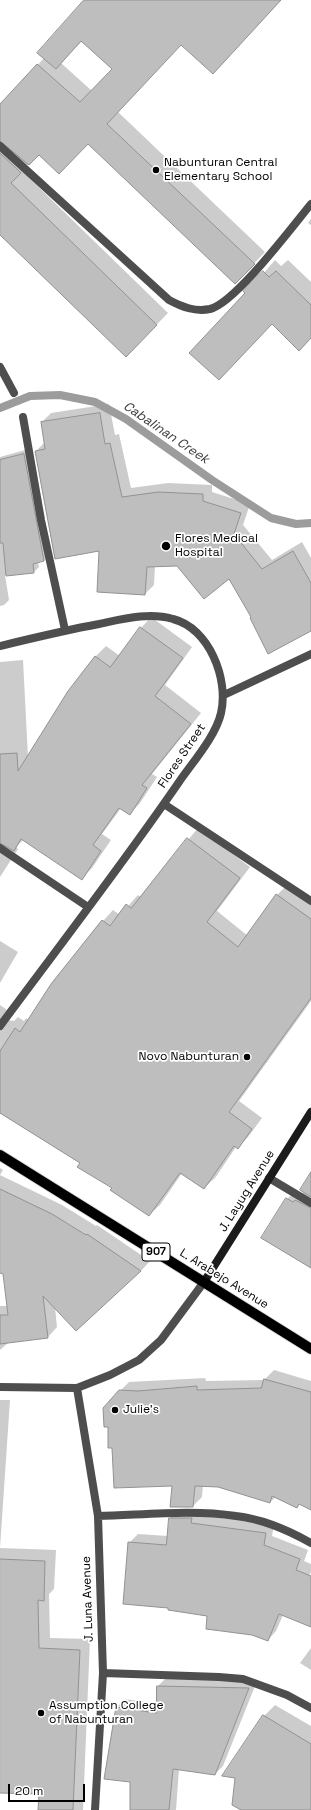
<!DOCTYPE html>
<html>
<head>
<meta charset="utf-8">
<style>
  body { margin:0 }
  #map { position:relative; width:311px; height:1810px; overflow:hidden; background:#fff; font-family:"Space Grotesk",sans-serif }
  canvas { display:block }
  .scale { position:absolute; left:8px; top:1784px; width:77px; height:18px; box-sizing:border-box; border:2px solid #000; border-top:0; padding-left:5px; font-size:12px; line-height:14px; white-space:nowrap; color:#000; -webkit-text-stroke:3px #fff; paint-order:stroke }
</style>
</head>
<body>
<div id="map">
<canvas width="311" height="1810"></canvas>
<div class="scale">20 m</div>
</div>
<script>
const ctx = document.querySelector('canvas').getContext('2d');
ctx.lineJoin = 'round';
function fillPath(path, color) {
  ctx.fillStyle = color;
  ctx.fill(path, 'evenodd');
}
function strokePath(path, color, width, dash) {
  ctx.strokeStyle = color;
  ctx.lineWidth = width;
  ctx.lineCap = dash ? 'butt' : 'round';
  ctx.setLineDash(dash || []);
  ctx.stroke(path);
}
function label(font, color, halo, rows, align = 'center') {
  ctx.font = font + ' "Space Grotesk",sans-serif';
  ctx.lineWidth = 3.5;
  ctx.setLineDash([]);
  ctx.textBaseline = 'middle';
  ctx.strokeStyle = halo;
  ctx.fillStyle = color;
  for (const [text, x, y, turn = 0] of rows) {
    ctx.save();
    ctx.translate(x, y);
    ctx.rotate((+turn || 0) * Math.PI / 180);
    ctx.textAlign = isNaN(turn) ? turn : align;
    if (halo) ctx.strokeText(text, 0, 0);
    ctx.fillText(text, 0, 0);
    ctx.restore();
  }
}
fillPath(new Path2D(`
  M86,0H280L181,44L118,112L265,252L247,271L88,143L39,153L22,171L168,313L126,356L0,234V106L44,58ZM82,41L113,69L92,91L61,63Z
  M311,219V225L308,223Z
  M275,260L281,266L288,260L311,282V337L247,293Z
  M109,404L115,435L119,434L131,488L168,483L212,485V492L250,504L243,525L272,560L302,542L311,558V630L252,617L230,577L178,565L155,566L154,585L145,594L100,550L36,451L45,442L42,422L51,413Z
  M29,449L49,556L44,561L38,562L39,567L34,572L5,575L9,600L4,605L0,606V457Z
  M151,617L192,647L165,685L201,713L152,774L157,777L140,803L130,814L121,808L102,834L111,840L92,868L82,878L23,840L16,847L18,849L0,877V662L23,660L28,757L95,657L106,646L120,656L141,628Z
  M198,828L250,867L217,911L248,936L277,895L288,884L311,901V1001L239,1101L262,1118L248,1137L237,1148L236,1147L215,1178L204,1188L182,1173L160,1205L149,1215L81,1162L0,1113V1005L7,1010L5,1015L8,1020L14,1021L18,1017L24,1021L26,1018L29,1020L103,921L113,910L120,915L138,895L141,897Z
  M0,941L18,952L0,983Z
  M0,1168L3,1170L0,1175L62,1205L96,1226L97,1225L150,1261L141,1271L55,1307L57,1327L48,1337L9,1342L0,1350V1306H8L4,1273L0,1271Z
  M311,1174V1267L287,1199L296,1190L302,1193L304,1192Z
  M274,1370L311,1381V1509L300,1504L297,1507L276,1497L270,1502L218,1486L203,1485L202,1497L193,1506L173,1484L120,1391L129,1382L205,1378L206,1381L264,1380Z
  M0,1400H10L0,1548L56,1550L54,1589L49,1594L50,1638L90,1639L83,1810H39L40,1793L0,1792Z
  M178,1510L274,1525L272,1536L308,1550L304,1561L311,1564V1572L292,1606L283,1615L276,1631L268,1640L208,1615L129,1543L138,1534L168,1536L170,1519Z
  M311,1648V1670L300,1663Z
  M166,1678L257,1681L223,1766L215,1774L179,1769L176,1810H131V1781L106,1779L117,1707L125,1699L157,1704L158,1686Z
  M275,1705L311,1726V1810H242L264,1716Z`), '#0003');
strokePath(new Path2D(`
  M0,408L30,396L60,395L95,402L126,419L212,480L271,518L296,524L311,523`), '#9c9c9c', 8);
const building = new Path2D(`
  M84,0H281L213,74L181,45L107,124L255,264L235,284L88,144L59,174L39,155L29,165L0,141V104L37,64L80,102L112,69L81,41L56,69L37,53Z
  M0,153L21,173L11,183L157,325L126,357L0,235Z
  M263,271L269,277L276,271L311,305V338L299,351L272,324L219,380L189,353L245,293L243,291Z
  M100,413L105,444L110,443L122,497L158,492L203,494V501L241,513L234,534L262,569L293,551L311,583V631L268,654L250,618L251,617L229,579L204,599L177,566L147,567L145,595L97,592L99,551L55,559L35,451L45,449L41,422Z
  M24,454L44,561L33,564L34,573L6,576L3,543H0V460Z
  M140,627L183,658L155,696L191,724L142,785L147,788L130,815L119,808L93,845L101,851L82,880L21,839L14,851L0,843V754L17,753L18,771L68,691L95,656L110,667Z
  M187,838L240,878L207,922L238,947L276,894L311,919V998L229,1112L252,1129L238,1149L234,1146L204,1189L180,1173L149,1216L110,1190L112,1188L77,1167L80,1163L0,1113V1051L15,1028L20,1032L51,984L102,920L110,926L126,904L131,908Z
  M311,1172V1197L300,1190Z
  M0,1189L52,1214L86,1235L87,1234L141,1271L76,1331L43,1296L48,1338L0,1344V1315H8L3,1274L0,1273Z
  M286,1198L293,1202L295,1200L311,1208V1268L261,1238Z
  M264,1379L311,1392V1510L299,1504L297,1508L272,1496L270,1503L218,1487L195,1486L193,1507H170L172,1486L114,1488L112,1448H108V1427H104L103,1408L119,1390L138,1391L197,1386V1390L261,1388Z
  M169,1518H192L191,1523L266,1533L264,1545L300,1559L296,1570L311,1576V1627L279,1614L268,1641L252,1635L206,1629L207,1616L168,1610V1608L123,1604L128,1542L166,1545Z
  M0,1559L45,1561L44,1601L38,1600L39,1648L80,1650L73,1810H38L39,1794L0,1793Z
  M157,1686L249,1688L215,1775L173,1769L169,1810H130V1782L104,1779L116,1707L156,1713Z
  M263,1715L311,1744V1810H241L232,1805L235,1778L222,1776Z`);
fillPath(building, '#bebebe');
strokePath(building, '#929292', 1);
const primary = new Path2D(`
  M0,1155L311,1349`);
strokePath(primary, '#dbdbdb', 12);
strokePath(new Path2D(`
  M0,146L169,300C182,307 195,312 210,309C235,303 292,227 311,204
  M0,848L88,907
  M269,1178L311,1203`), '#4e4e4e', 8);
strokePath(new Path2D(`
  M0,367L14,393
  M23,417L41,520L65,630
  M0,646C33,638 66,630 99,624C123,619 149,612 173,619C209,628 229,679 221,713C216,736 192,763 179,782C122,865 60,945 0,1026
  M224,695L311,654
  M164,804L311,901
  M0,1387L77,1388L110,1375L139,1360L161,1340L204,1282
  M77,1388L98,1516L103,1673L95,1810
  M98,1516C142,1515 192,1509 236,1516C262,1519 288,1530 311,1543
  M103,1673L219,1677L243,1679L287,1695L311,1708`), '#4e4e4e', 8);
strokePath(new Path2D(`
  M204,1282L311,1112`), '#1b1b1b', 8);
strokePath(primary, '#000', 10);
for (const [x, y, r, color] of [
  [156,170,4,"#000"],
  [166,546,5,"#000"],
  [247,1057,4,"#000"],
  [115,1410,4,"#000"],
  [41,1713,4,"#000"]
]) {
  const dot = new Path2D();
  dot.arc(x, y, r, 0, 2 * Math.PI);
  ctx.fillStyle = color;
  ctx.fill(dot);
  strokePath(dot, '#fff', 1.5);
}
for (const [x, y, w] of [
  [156,1252,28]
]) {
  const box = new Path2D();
  box.roundRect(x - w / 2, y - 9, w, 18, 3);
  ctx.fillStyle = '#fff';
  ctx.fill(box);
  strokePath(box, '#000', 1);
}
label('bold 11px', '#000', null, [
  ["907",156,1252]
]);
label('12px', '#000', '#fff', [
  ["Nabunturan Central",164,163],
  ["Elementary School",164,177],
  ["Flores Medical",175,539],
  ["Hospital",175,553],
  ["Novo Nabunturan",239,1057,"right"],
  ["Julie's",123,1410],
  ["Assumption College",49,1706],
  ["of Nabunturan",49,1720]
], 'left');
label('12px', '#000', '#fff', [
  ["Flores Street",182,756,-56],
  ["J. Layug Avenue",247,1191,-58],
  ["L. Arabejo Avenue",224,1279,32],
  ["J. Luna Avenue",88,1599,-92]
]);
label('italic 13px', '#3d3d3d', '#fff', [
  ["Cabalinan Creek",166,433,34]
]);
</script>
</body>
</html>
